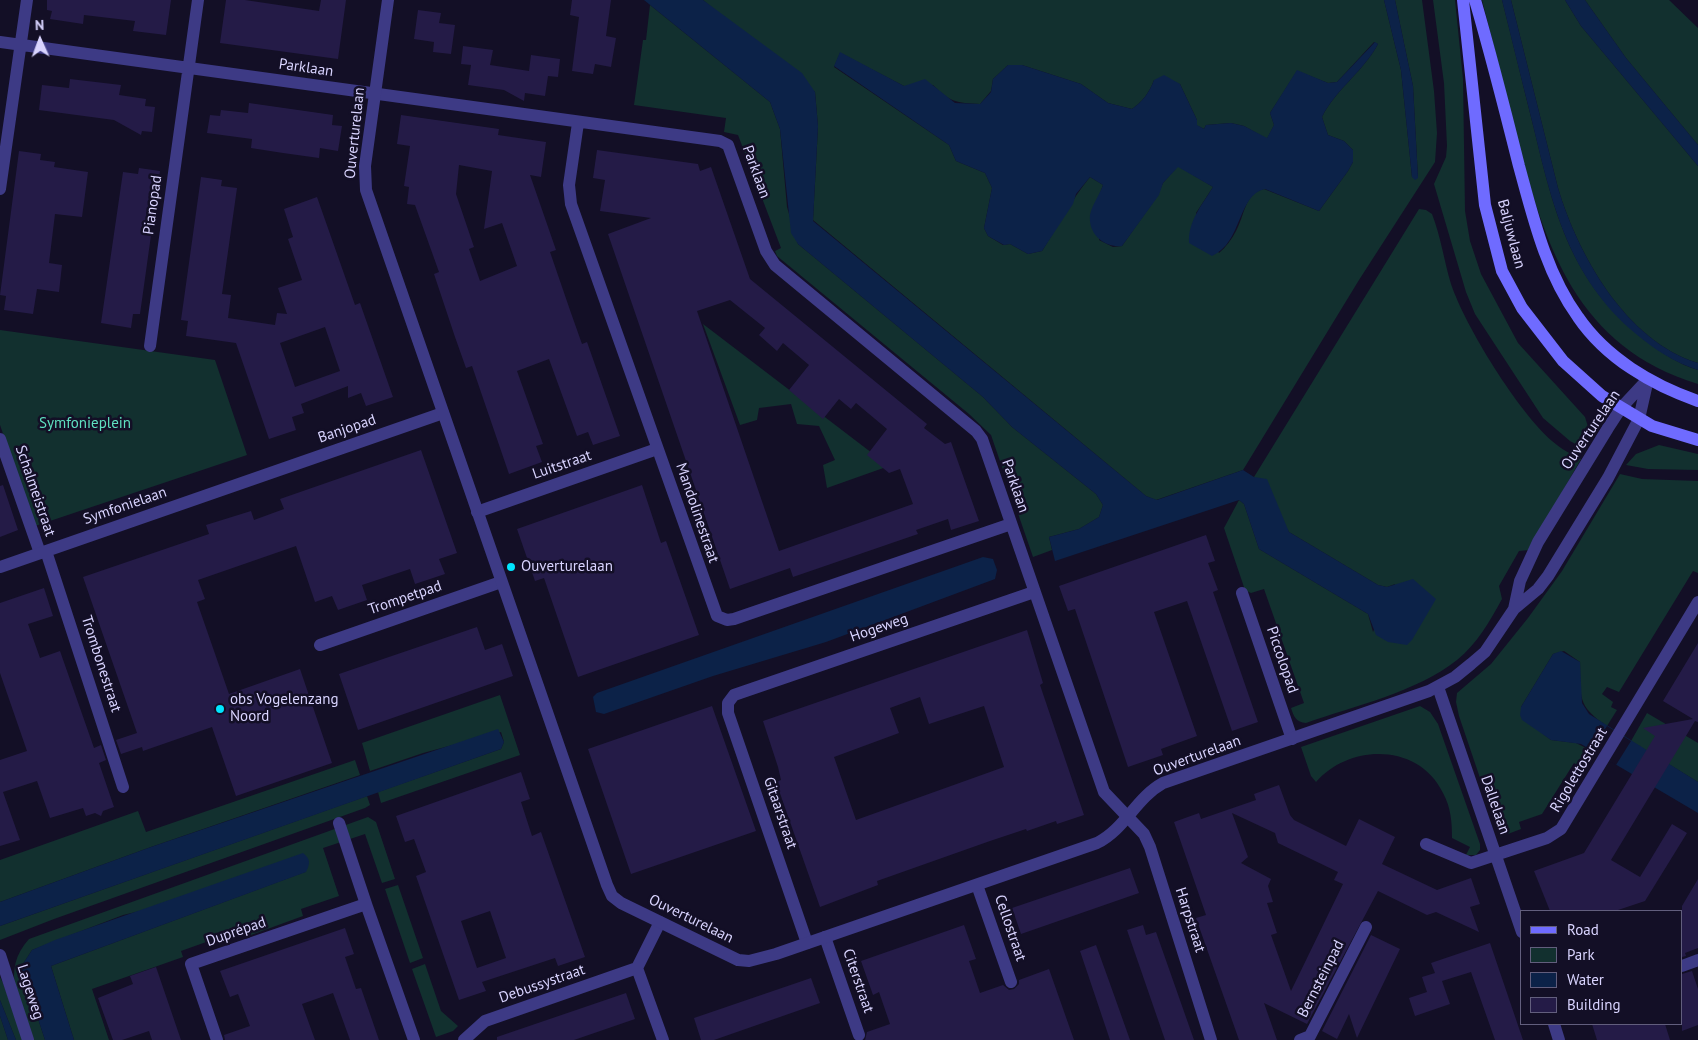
<!DOCTYPE html>
<html>
<head>
<meta charset="utf-8">
<style>
  body { margin:0 }
  #map { position:relative; width:1698px; height:1040px; overflow:hidden; background:#130f26; font-family:"PT Sans",sans-serif }
  canvas { display:block }
  .legend { position:absolute; left:1520px; top:910px; width:162px; height:115px; box-sizing:border-box; background:#130f26; border:1px solid #625e7d; margin:0; padding:6px 9px; list-style:none; font-size:15px; color:#d9d4ff }
  .legend li { display:flex; align-items:center; gap:10px; height:25px }
  .legend b { width:25px; border:1px solid #625e7d }
  .north { position:absolute; left:15px; top:15px; width:50px; height:50px; -webkit-text-stroke:4px #130f26; paint-order:stroke; rotate:358deg; font-size:14px; font-weight:700; line-height:20px; text-align:center; color:#d9d4ff }
  .north::after { content:''; display:block; margin:auto; width:18px; height:22px; background:#d9d4ff; clip-path:polygon(50% 0,100% 100%,50% 72%,0 100%) }
</style>
</head>
<body>
<div id="map">
<canvas width="1698" height="1040"></canvas>
<ul class="legend">
<li><b style="height:6px;background:#6f6bff"></b>Road</li>
<li><b style="height:14px;background:#12302f"></b>Park</li>
<li><b style="height:14px;background:#0c2248"></b>Water</li>
<li><b style="height:14px;background:#241b47"></b>Building</li>
</ul>
<div class="north">N</div>
</div>
<script>
const ctx = document.querySelector('canvas').getContext('2d');
ctx.lineJoin = 'round';
function fillPath(path, color) {
  ctx.fillStyle = color;
  ctx.fill(path, 'evenodd');
}
function strokePath(path, color, width, dash) {
  ctx.strokeStyle = color;
  ctx.lineWidth = width;
  ctx.lineCap = dash ? 'butt' : 'round';
  ctx.setLineDash(dash || []);
  ctx.stroke(path);
}
function label(font, color, halo, rows, align = 'center') {
  ctx.font = font + ' "PT Sans",sans-serif';
  ctx.lineWidth = 5;
  ctx.setLineDash([]);
  ctx.textBaseline = 'middle';
  ctx.strokeStyle = halo;
  ctx.fillStyle = color;
  for (const [text, x, y, turn = 0] of rows) {
    ctx.save();
    ctx.translate(x, y);
    ctx.rotate((+turn || 0) * Math.PI / 180);
    ctx.textAlign = isNaN(turn) ? turn : align;
    if (halo) ctx.strokeText(text, 0, 0);
    ctx.fillText(text, 0, 0);
    ctx.restore();
  }
}
fillPath(new Path2D(`
  M703,0H1384L1401,70L1412,177L1418,178L1413,86L1395,0H1422L1434,91L1437,133L1435,162L1359,280L1243,470L1156,500L1146,496L813,220L818,126L815,92ZM1374,42L1378,44C1363,72 1336,89 1322,117L1328,135L1344,141L1353,150V162L1348,171L1319,211L1264,189C1244,194 1245,215 1236,231C1232,239 1226,247 1219,253L1196,213L1213,187L1178,166L1163,183L1158,195L1122,246L1113,247L1099,240V196L1103,185L1090,177C1072,199 1058,226 1042,251L1028,254L1010,244L1003,245L988,236L984,228L992,188L985,173L956,161L949,145L834,67L840,53L904,86L933,85C950,102 956,103 980,104L991,91L993,79L1008,65H1022L1081,84L1108,103L1132,109C1143,101 1149,93 1154,80L1180,84L1197,120L1196,125L1204,129L1206,125L1231,123L1244,126L1267,139L1274,125L1270,113L1297,71L1328,83L1337,82Z
  M1433,0H1455L1463,79L1465,211L1470,241L1481,274L1518,343L1585,417L1589,430L1586,450L1570,441L1543,418L1475,314L1466,292L1434,184L1446,157L1447,146L1444,83Z
  M1482,0H1502C1513,43 1523,86 1534,129C1555,216 1571,283 1646,341C1662,353 1678,364 1698,370V384C1577,347 1545,247 1517,137C1505,91 1494,46 1482,0Z
  M1511,0H1565L1581,26L1698,166V363C1626,341 1578,255 1558,188Z
  M1585,0H1669L1698,28V145L1626,58Z
  M650,5L770,102L780,129L787,207L798,244L983,397L1012,427L1096,494L1103,505L1099,517L1079,529L1049,537L1052,550L1033,557L991,435L969,414L777,256L775,251L781,248L738,135L724,132L726,118L634,105L643,40H646Z
  M1419,209L1426,210L1432,214C1441,237 1444,261 1451,284C1466,328 1518,411 1552,441C1561,449 1571,454 1581,459L1529,550L1519,551L1499,586L1502,599C1490,621 1477,644 1457,660C1417,692 1354,706 1306,723C1296,722 1294,717 1291,708L1304,703L1264,589L1251,593L1245,590L1224,528L1239,500L1244,504L1259,549L1368,614L1373,632L1395,584L1387,587L1378,585L1289,532L1254,477Z
  M703,324L889,466L827,488L823,465L835,460L819,426L797,424L791,404L759,408L757,420L740,425Z
  M0,330L215,360L247,455L35,526L0,425Z
  M1659,445L1698,454V470L1648,469L1626,465L1636,454Z
  M1620,474L1642,479L1698,481V573L1693,571L1619,692L1607,687L1602,694L1613,702L1611,707L1617,710L1607,726C1576,705 1581,697 1580,662L1564,651L1553,654L1521,707L1543,734L1551,740L1576,743L1592,751L1581,768L1574,763L1542,814L1519,822L1521,829L1500,837L1459,716L1456,702L1457,693L1491,664L1528,618L1562,571Z
  M500,695L520,755L381,803L378,792L501,749L504,742L501,732L423,753L370,771L362,743Z
  M1420,706L1430,712L1438,724L1480,844V850L1476,855H1466L1470,847L1452,838C1452,822 1451,808 1443,793C1419,743 1350,743 1316,782L1311,776L1301,747Z
  M1647,713L1698,743V782L1631,741Z
  M355,760L360,775L151,847L0,902V860L138,811L146,832Z
  M367,796L370,805L365,808L54,919L0,940V926Z
  M368,817L376,822L395,879L382,883L365,834L323,848L339,896L301,909L303,916L251,935L248,927L181,951L183,957L92,989L109,1040H74L51,966L305,872L123,915L32,950L21,967L45,1040H32C20,1003 0,971 29,939Z
  M398,885L423,958L410,963L385,889Z
  M425,964L441,1011L458,1026L453,1031L436,1037L412,969Z
  M0,977L3,983L23,1040H16L0,1000Z
  M0,1016L8,1040H0Z`), '#12302f');
fillPath(new Path2D(`
  M644,0H703L802,73L815,92L818,126L813,221L1146,496L1157,500L1243,470L1254,477L1267,479L1289,532L1378,585L1387,587L1413,579L1436,599L1412,640L1407,645L1388,642L1376,635L1368,614L1259,549L1244,504L1239,500L1055,561L1049,537L1079,529L1099,517L1103,505L1096,494L1012,427L983,397L798,244L791,233L780,129L770,102Z
  M1384,0H1395L1413,86L1418,178L1415,180L1412,177L1401,70Z
  M1502,0H1511L1558,188C1578,255 1626,341 1698,363V370C1675,363 1654,349 1636,334C1568,277 1552,204 1532,121C1522,81 1512,41 1502,0Z
  M1565,0H1585L1626,58L1698,145V166L1581,26Z
  M1375,42L1378,44C1363,72 1336,89 1322,117L1328,135L1344,141L1353,150V162L1348,171L1319,211L1265,189C1237,195 1243,242 1212,256L1189,243C1188,221 1202,205 1213,187L1178,167L1163,183L1159,195L1122,246C1104,248 1088,234 1090,215C1092,205 1100,194 1103,185L1090,177L1076,194L1073,204L1042,251L1028,254L1010,244L1004,245L988,236L984,228L992,188L985,173L956,161L949,145L834,66L840,52L904,86L925,79L955,103L980,104L991,92L993,79L1008,65H1022L1081,84L1108,103L1132,109C1143,101 1149,93 1154,80L1164,75L1180,84L1197,120V125L1204,129L1206,125L1231,123L1244,126L1267,138L1274,125L1270,113L1297,70L1328,83L1337,82Z
  M983,557L993,559L997,570L995,579L826,642L713,676L604,714L596,712L593,697L597,693Z
  M1561,651L1580,662L1582,703L1589,714L1698,782V813L1581,744L1551,740L1522,720L1520,715L1521,707L1553,654Z
  M498,729L504,742L501,749L0,926V902L151,847Z
  M303,853C311,859 310,864 306,872L51,966L74,1040H45L21,967L32,950L55,940Z
  M0,1000L16,1040H8L0,1016Z`), '#0c2248');
fillPath(new Path2D(`
  M1607,726L1631,741L1616,765L1592,751Z`), '#130f26');
fillPath(new Path2D(`
  M47,0H171L166,35L133,31L135,21L84,15L83,24L50,19L52,11L47,10Z
  M226,0H245L319,11L321,0H346L338,59L220,43Z
  M572,0H611L606,36L616,38L611,67L595,64L593,74L572,71L579,17L570,15Z
  M418,10L441,13L439,23L455,25L451,54L433,52L434,42L414,39Z
  M463,46L493,50L490,65L529,71L531,55L560,59L558,77L548,76L545,96L525,93L524,101L504,90L468,85L471,65L461,64Z
  M70,79L121,85L119,95L146,99L145,106L155,107L152,132L142,131L141,135L114,120L39,110L42,85L69,88Z
  M249,103L333,115L332,125L342,126L338,151L320,148L319,158L283,153L251,148L252,139L207,133L210,115L220,116L221,110L248,113Z
  M401,115L499,129L498,135L546,142L541,177L530,175L556,250L550,252L571,313L582,344L587,342L620,436L593,445L588,432L577,436L549,359L517,371L543,444L536,446L542,462L509,474L472,366L466,368L455,337L434,274L439,272L415,205L407,204L409,187L404,186L410,146L397,144ZM459,165L492,171L484,229L502,223L517,266L480,281L469,249L474,247L456,194Z
  M597,150L698,164L700,171L711,167L750,279L927,424L924,428L945,444L951,442L979,521L951,530L948,519L916,530L918,534L793,577L790,568L730,589L608,234L651,218L600,211L605,180L593,178ZM730,300L765,328L759,335L777,351L783,343L809,365L789,390L823,419L839,399L851,409L856,403L887,429L867,455L889,473L900,469L913,504L779,551L697,311Z
  M19,151L41,154L40,160L55,162L54,167L88,172L82,217L55,214L49,263L62,265L59,292L37,289L33,314L4,310L6,296L0,295Z
  M139,168L160,171L140,314H133L131,328L101,323L123,172L138,174Z
  M201,177L222,180L221,186L237,188L222,294L231,295L228,318L275,325L277,313L287,314L278,288L302,280L288,239L293,237L284,209L317,197L355,305L360,303L393,397L366,406L361,393L348,398V386L301,404L304,413L292,417L296,430L269,439L236,343L186,336L188,321L181,320ZM325,327L340,371L295,387L280,343Z
  M421,450L457,553L439,559L445,574L415,584L410,569L362,585L367,600L338,610L332,596L315,602L296,546L198,580L205,599L197,602L229,694L300,669L332,763L236,796L212,727L143,751L142,747L121,754L116,740L137,733L83,577L209,534L206,525L251,511L254,520L284,509L280,499Z
  M3,485L18,530L0,537V486Z
  M642,485L661,543L666,541L699,635L578,677L544,578L535,581L517,529Z
  M1206,535L1215,561L1208,563L1218,590L1213,592L1258,722L1232,731L1187,601L1154,612L1197,736L1161,749L1163,755L1128,767L1075,609L1068,611L1059,586Z
  M44,588L53,616L28,624L40,658L60,651L94,748L101,745L106,760L99,763L114,807L103,811L101,816L95,813L86,816L83,808L50,818L37,781L3,792L20,840L0,846V760L27,751L0,673V603Z
  M477,627L485,650L502,644L513,676L358,730L339,674Z
  M1027,630L1043,683L1040,685L1084,815L1057,824L1056,821L1027,831L1026,829L990,841L877,881L878,885L820,907L776,782L781,780L778,767L763,721ZM920,697L929,724L984,706L1004,767L856,820L834,757L899,733L890,708Z
  M1698,643V722L1695,721L1611,860L1640,877L1672,824L1687,833L1645,901L1615,911H1550L1534,871L1584,853L1655,736L1643,728L1693,719L1663,701Z
  M712,706L756,831L631,874L588,749Z
  M521,772L530,799L521,802L532,836L541,832L585,957L558,966L555,958L482,982L486,991L459,1000L416,876L426,872L414,839L405,842L396,816ZM490,911L506,958L477,968L461,921Z
  M1279,785L1290,815L1294,820L1346,846L1359,819L1395,837L1382,864L1437,890L1471,878L1480,904L1470,907L1479,932L1436,912L1427,915L1378,891L1307,1024L1264,1003L1277,1040H1239L1196,918L1206,915L1174,822L1199,813L1201,819L1256,800L1254,794ZM1232,813L1275,833L1278,843L1338,872L1334,880L1343,884L1291,991L1271,935L1277,933L1267,903L1273,902L1268,886L1271,879L1241,863L1248,857Z
  M1130,868L1139,893L1021,934L1012,908Z
  M1698,879V948L1685,953L1686,956L1682,957V906Z
  M964,925L976,959L969,961L980,993L1003,985L1009,990L1014,989L1019,984V980L1049,969L1074,1040H865L867,1032L890,1024L879,992L873,995L861,961Z
  M1143,925L1146,935L1156,932L1194,1040H1165L1127,930Z
  M345,928L354,954L345,957L356,989L361,988L379,1040H350L333,993L302,1004L315,1040H225L224,1035L250,1026L238,994L230,997L220,971Z
  M1371,935L1400,949L1357,1038L1349,1014L1337,1039L1322,1031Z
  M1490,943L1523,1040H1495L1471,972L1442,981L1450,1004L1415,1016L1409,998L1427,992L1422,977L1435,973L1431,963Z
  M1096,945L1109,981L1130,1040H1110L1080,951Z
  M156,967L181,1040H152L149,1031L122,1040H113L98,998L133,984L130,976Z
  M1692,971L1698,989V1025L1682,1031V974Z
  M811,978L820,1003L714,1040H701L694,1018Z
  M626,993L635,1019L574,1040H497V1037Z
  M1592,1024H1665L1670,1040H1597Z`), '#241b47');
strokePath(new Path2D(`
  M0,439L40,553
  M1300,1040L1310,1036L1366,927`), '#3d3a85', 12);
strokePath(new Path2D(`
  M0,42L720,141L728,145L766,251L775,265L976,431L982,439L1104,792L1144,834L1150,847L1211,1040
  M578,123L569,185L571,204L717,616L727,620L734,619L1011,524
  M0,189L27,0
  M150,346L198,0
  M477,512L657,449
  M46,551L123,787
  M0,567L443,413
  M1242,593L1292,739
  M320,645L501,582
  M1438,687L1522,932
  M339,823L366,904
  M1426,844L1471,863L1547,838L1561,829L1698,602
  M977,885L1011,982
  M660,922L637,968L663,1040
  M825,937L859,1035
  M807,943L728,713V703L734,695L1034,592
  M0,955L28,1040
  M1682,966L1698,960
  M1554,1024L1559,1040
  M217,1040L191,964L366,904L414,1040
  M464,1040L485,1021L637,968`), '#3d3a85', 12);
strokePath(new Path2D(`
  M388,0L365,166L366,190L607,885L612,896L621,903L738,960L749,961L776,954L1097,843C1125,829 1136,798 1163,783L1429,691L1455,677L1471,664L1485,652L1514,609L1520,581L1538,542L1608,428L1621,408L1648,379
  M1514,609L1538,589L1548,576L1608,478L1639,419L1648,379`), '#3d3a85', 12);
strokePath(new Path2D(`
  M1463,0L1485,205L1502,271L1522,308L1563,361L1602,396L1652,426L1698,440
  M1475,0C1491,55 1505,110 1519,166C1533,217 1546,273 1578,317C1606,358 1652,385 1698,401`), '#6f6bff', 12);
for (const [x, y, r, color] of [
  [511,567,5,"#00e5ff"],
  [220,709,5,"#00e5ff"]
]) {
  const dot = new Path2D();
  dot.arc(x, y, r, 0, 2 * Math.PI);
  ctx.fillStyle = color;
  ctx.fill(dot);
  strokePath(dot, '#130f26', 2);
}
label('15px', '#d9d4ff', '#130f26', [
  ["Parklaan",306,68,8],
  ["Ouverturelaan",355,133,-84],
  ["Parklaan",756,172,70],
  ["Pianopad",153,205,-82],
  ["Baljuwlaan",1511,234,75],
  ["Banjopad",347,429,-19],
  ["Ouverturelaan",1591,430,-56],
  ["Luitstraat",562,465,-19],
  ["Parklaan",1015,486,71],
  ["Schalmeistraat",35,491,71],
  ["Symfonielaan",125,506,-19],
  ["Mandolinestraat",697,513,71],
  ["Trompetpad",405,598,-19],
  ["Hogeweg",879,628,-19],
  ["Piccolopad",1282,660,71],
  ["Trombonestraat",101,664,72],
  ["Ouverturelaan",1197,756,-20],
  ["Rigolettostraat",1579,770,-59],
  ["Dallelaan",1495,805,71],
  ["Gitaarstraat",780,813,71],
  ["Ouverturelaan",691,919,26],
  ["Harpstraat",1190,920,72],
  ["Cellostraat",1010,928,71],
  ["Duprépad",236,932,-19],
  ["Bernsteinpad",1321,979,-63],
  ["Citerstraat",858,981,71],
  ["Debussystraat",542,984,-19],
  ["Lageweg",30,992,72]
]);
label('15px', '#5fe0c0', '#130f26', [
  ["Symfonieplein",85,424]
]);
label('15px', '#d9d4ff', '#130f26', [
  ["Ouverturelaan",521,567],
  ["obs Vogelenzang",230,700],
  ["Noord",230,717]
], 'left');
</script>
</body>
</html>
